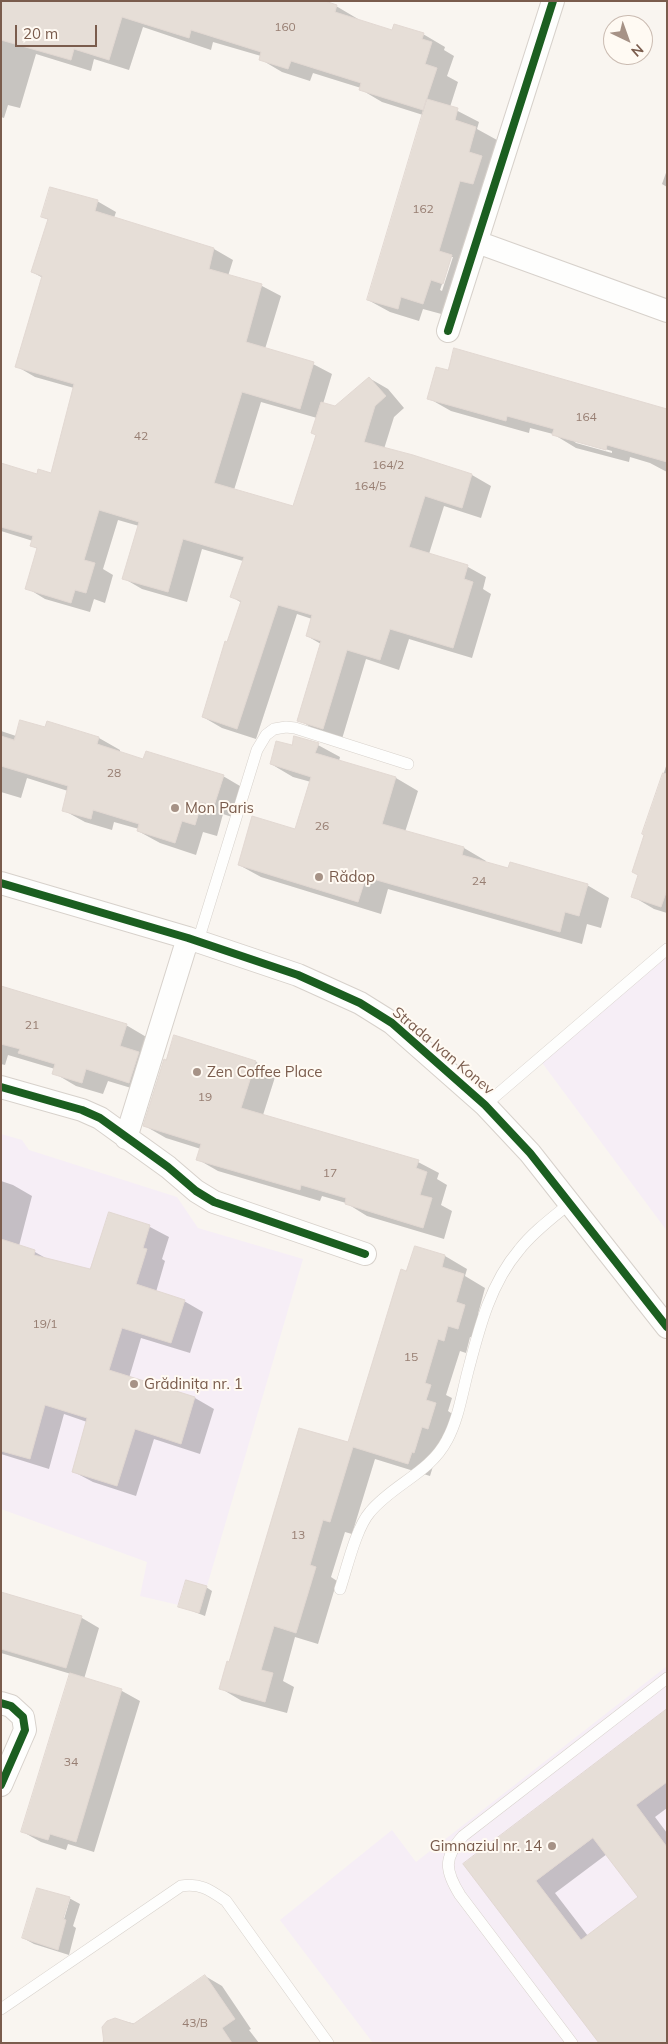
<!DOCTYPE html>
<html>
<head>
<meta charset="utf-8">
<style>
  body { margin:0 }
  #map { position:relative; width:668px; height:2044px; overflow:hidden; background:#f9f5f0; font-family:Mulish,sans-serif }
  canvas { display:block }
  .frame { position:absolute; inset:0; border:2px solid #7a5c4d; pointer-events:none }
  .north { position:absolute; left:603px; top:15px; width:50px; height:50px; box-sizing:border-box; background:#fffaf3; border:1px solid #cabbb1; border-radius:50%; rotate:138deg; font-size:14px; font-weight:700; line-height:20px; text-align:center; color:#7a5c4d }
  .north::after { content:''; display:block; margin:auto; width:18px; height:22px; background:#a69286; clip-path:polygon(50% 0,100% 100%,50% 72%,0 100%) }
  .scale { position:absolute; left:15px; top:25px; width:82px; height:22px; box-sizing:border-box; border:2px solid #7a5c4d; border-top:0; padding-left:6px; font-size:15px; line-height:18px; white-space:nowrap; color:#7a5c4d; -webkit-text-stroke:4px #fffaf3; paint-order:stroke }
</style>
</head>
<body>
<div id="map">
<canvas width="668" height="2044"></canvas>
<div class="frame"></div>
<div class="north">N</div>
<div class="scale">20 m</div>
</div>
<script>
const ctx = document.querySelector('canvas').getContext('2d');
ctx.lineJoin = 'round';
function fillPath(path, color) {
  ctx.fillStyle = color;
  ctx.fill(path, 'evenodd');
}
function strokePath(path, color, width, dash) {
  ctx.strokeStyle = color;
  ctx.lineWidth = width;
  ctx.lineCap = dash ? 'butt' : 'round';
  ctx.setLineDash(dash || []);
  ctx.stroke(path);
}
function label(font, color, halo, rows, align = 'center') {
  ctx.font = font + ' Mulish,sans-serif';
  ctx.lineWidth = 4;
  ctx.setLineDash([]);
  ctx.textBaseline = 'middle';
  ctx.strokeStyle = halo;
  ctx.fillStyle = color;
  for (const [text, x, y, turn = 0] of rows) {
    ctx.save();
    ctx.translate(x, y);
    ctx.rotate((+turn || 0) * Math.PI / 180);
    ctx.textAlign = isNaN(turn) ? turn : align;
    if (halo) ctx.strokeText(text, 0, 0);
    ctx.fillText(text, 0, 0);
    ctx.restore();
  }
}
fillPath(new Path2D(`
  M667,953V1231L540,1060Z
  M1,1134L22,1140L29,1150L177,1197L198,1228L303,1259L200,1610L140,1596L147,1562L1,1509Z
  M667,1666V2043H373L280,1920L392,1830L416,1862Z`), '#f6eef6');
fillPath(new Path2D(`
  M1,1L336,6L358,19V21L393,31L423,34L445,47L444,50L454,56L447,76L458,82L450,107L479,122L477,129L497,140L445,315L423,309L419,321L390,312L368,300L423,115L382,102L360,89L361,88L313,73L310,81L282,72L260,59L261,56L213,42L211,50L143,27L129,70L94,59L91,71L36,54L20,108L8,105L4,118L1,117ZM451,257H453L442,291L440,290Z
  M667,170V187L662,184Z
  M97,201L116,212L114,218L214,249L233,260L228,276L262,286L281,296L265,349L313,364L332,374L323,404L335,408L369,378L388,389L404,408L394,417L384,449L472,475L491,486L481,518L444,506L429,554L468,567L486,577L483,589L491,594L472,658L409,639L399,670L366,659L342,739L317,731L299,720L321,644L307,636L312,619L297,614L256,739L222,728L203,717L242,603L232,597L243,561L202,549L187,602L142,589L123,578L139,526L118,520L103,569L113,575L105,603L94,599L90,612L45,599L27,588L38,549L32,546L33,541L1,531V465L38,476L52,475L74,388L35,377L16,366L43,278L32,272L49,220L42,217ZM261,402L317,418V435L294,508L234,490Z
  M428,398L667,410V472L650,463L630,457L629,462L576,448L553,434L530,428L529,433L451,411ZM573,440L612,451V453L576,443Z
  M48,722L99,738L120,750V753L144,760L223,776L245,789L235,818L223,814L217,836L203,832L196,855L160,843L138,831L139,829L114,822L112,830L85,822L63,810L68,791L27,778L21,798L1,792V731L16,736L46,729Z
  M318,745L340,757L339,761L396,778L418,791L405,832L464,848L486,861L485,863L587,885L609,898L601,928L587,924L582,944L388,889L381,914L261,877L239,865L296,830L311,782L293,777L271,764L293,747Z
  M667,763V913L654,909L632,896L639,875L633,872Z
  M1,987L126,1025L148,1038L151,1094L108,1081L103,1094L76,1086L54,1073L55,1069L8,1055L5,1065L1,1064Z
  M175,1037L256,1062L276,1074L263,1115L418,1162L439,1173L437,1179L447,1185L441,1205L452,1211L444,1239L367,1216L346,1203L322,1196L320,1201L218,1171L197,1159L201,1149L166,1138L145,1126Z
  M1,1181L13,1185L32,1196L19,1246L35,1252L49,1260L90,1270L110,1214L150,1227L169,1237L162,1259L165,1261L156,1292L184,1301L203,1312L190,1353L141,1338L129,1378L195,1398L214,1409L200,1454L154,1439L136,1496L93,1482L74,1472L87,1422L64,1414L49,1469L1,1454Z
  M415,1247L445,1256L467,1269L465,1276L485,1288L478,1314L486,1319L480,1340L470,1337L466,1353L460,1351L446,1395L452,1398L448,1411L457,1417L434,1463L430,1476L375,1459L352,1534L345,1532L331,1577L337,1581L318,1644L295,1637L283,1681L294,1687L287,1713L242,1701L220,1688L230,1663L348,1444Z
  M206,1587L212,1591L205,1616L179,1606Z
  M1,1593L82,1618L99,1628L84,1679L122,1691L140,1701L94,1852L68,1844L66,1850L41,1842L23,1832L71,1674L1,1653Z
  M667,1711V1808L655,1817L667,1833V2043L465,1864ZM607,1854L639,1897L588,1936L555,1893Z
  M38,1889L69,1898L80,1904L73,1926L76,1928L69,1955L34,1944L23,1938ZM68,1899H70L62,1926L60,1925Z
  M205,1976L222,1986L251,2029L249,2030L259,2043H102L115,2019L136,2024Z`), '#0003');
const building = new Path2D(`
  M1,1H325L337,5L335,12L392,30L394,24L424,33L422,39L432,42L425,64L437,68L423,110L359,90L361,83L291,61L288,69L259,60L261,52L191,30L189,38L122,17L109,60L74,49L71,60L1,40Z
  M427,99L458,108L455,120L476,127L469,152L482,156L473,184L460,181L439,251L452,255L443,284L431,280L423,304L401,297L398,309L367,300Z
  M50,187L98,200L95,211L214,248L209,269L262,284L246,342L314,362L300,409L242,392L214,483L293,506L316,435L311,433L321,402L335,406L369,377L386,396L375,406L364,442L413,455L472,474L462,508L425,496L409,547L468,565L464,579L473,582L453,648L390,629L380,660L347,650L323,729L297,721L321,641L306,636L312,615L278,605L237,729L202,717L225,641L227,642L241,601L230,597L244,557L183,539L168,592L122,579L139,522L99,510L84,560L95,563L86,593L75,590L71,603L25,589L37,548L30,546L33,536L1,527V463L37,474L38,469L51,473L74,384L15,367L42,276L31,272L48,219L41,217Z
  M454,348L667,409V462L607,445L606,450L552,435L554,429L507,416L506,421L427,399L436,367L448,370Z
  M20,720L45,727L47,721L99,737L97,744L143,759L146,751L224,775L214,806L202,802L195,825L182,821L175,843L137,831L139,824L93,810L91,819L62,811L68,786L1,766V736L14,740Z
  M294,736L319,743L315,753L396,777L382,824L464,847L462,855L508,868L510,862L588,884L579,916L565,912L560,932L366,877L358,902L238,865L252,816L295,829L311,777L270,764L276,741L292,745Z
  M663,773L667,774V890L661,907L631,897L638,875L632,872L644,835L642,834Z
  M1,986L127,1024L120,1046L139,1052L129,1083L86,1069L82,1083L52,1074L55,1064L18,1053L20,1049L1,1044Z
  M174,1035L256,1061L241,1108L419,1160L416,1168L427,1172L420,1195L432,1198L423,1228L345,1204L346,1198L301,1185L300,1190L196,1160L201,1144L143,1126L164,1059L166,1060Z
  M109,1212L150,1225L143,1248L147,1249L136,1284L185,1300L171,1343L122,1328L109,1370L195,1397L181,1444L135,1429L117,1486L72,1472L87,1418L45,1405L30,1459L1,1451V1239L35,1250L34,1255L90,1269Z
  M415,1246L445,1255L442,1267L464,1274L456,1302L465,1305L458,1329L448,1326L444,1341L438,1339L425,1383L431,1385L426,1400L436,1403L428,1429L422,1427L414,1453L412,1452L408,1464L353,1447L330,1522L323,1520L310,1565L316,1567L296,1633L274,1626L261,1670L273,1673L265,1702L219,1689L227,1661L229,1662L299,1428L348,1442L401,1269L406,1271Z
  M186,1580L207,1586L199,1613L178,1607Z
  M1,1592L82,1616L66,1668L1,1649Z
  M70,1673L122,1689L76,1842L50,1834L48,1840L21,1832Z
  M667,1709V1782L636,1805L667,1847V2043H599L463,1864ZM593,1838L638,1897L581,1940L536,1881Z
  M37,1888L70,1897L63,1919L66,1920L58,1950L22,1938Z
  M205,1975L235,2019L222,2028L232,2043H104L102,2027L107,2021L115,2018L133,2024Z`);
fillPath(building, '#e6ded7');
strokePath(building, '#e2d8d2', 1);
const service = new Path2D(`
  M198,941L257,750L266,735L274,729L286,727L295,728L408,764
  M485,1105L667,949
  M340,1589C347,1568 356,1528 370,1512C393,1484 430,1473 447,1440C458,1420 462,1394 468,1371C479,1329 490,1284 519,1250C533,1232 552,1218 569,1204
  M1,2009L181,1886C201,1883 210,1890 226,1901L328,2043
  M572,2043L460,1895C445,1871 443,1858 463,1836L667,1678`);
const minor = new Path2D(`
  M477,242L667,311
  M448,331L553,1
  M1,883L188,938L298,975L360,1003L392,1023L485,1105L530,1153L667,1327
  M1,1087L82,1110L100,1118L168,1167L196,1191L214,1202L365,1254
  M126,1138L188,938
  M1,1703L11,1706L23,1717L25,1730L1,1785`);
strokePath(service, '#d7d1cb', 12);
strokePath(minor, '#d7d1cb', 24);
strokePath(service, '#fefefd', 11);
strokePath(minor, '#fefefd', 22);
strokePath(new Path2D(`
  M448,331L553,1
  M1,883L188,938L298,975L360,1003L392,1023L485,1105L530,1153L667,1327
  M1,1087L82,1110L100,1118L168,1167L196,1191L214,1202L365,1254
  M1,1703L11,1706L23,1717L25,1730L1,1785`), '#1b5e20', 8);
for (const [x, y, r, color] of [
  [175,808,5,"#a69286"],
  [319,877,5,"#a69286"],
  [197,1072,5,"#a69286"],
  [134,1384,5,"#a69286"],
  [552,1846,5,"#a69286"]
]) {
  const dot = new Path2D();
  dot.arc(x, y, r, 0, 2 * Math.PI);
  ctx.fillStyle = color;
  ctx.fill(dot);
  strokePath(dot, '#fffaf3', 2);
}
label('12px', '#977e72', null, [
  ["160",285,27],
  ["162",423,209],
  ["164",586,417],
  ["42",141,436],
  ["164/2",388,465],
  ["164/5",370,486],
  ["28",114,773],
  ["26",322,826],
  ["24",479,881],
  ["21",32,1025],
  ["19",205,1097],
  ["17",330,1173],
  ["19/1",45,1324],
  ["15",411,1357],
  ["13",298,1535],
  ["34",71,1762],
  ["43/B",195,2023]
]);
label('15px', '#7a5c4d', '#fffaf3', [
  ["Mon Paris",185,808],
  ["Rădop",329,877],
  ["Zen Coffee Place",207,1072],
  ["Grădinița nr. 1",144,1384],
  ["Gimnaziul nr. 14",542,1846,"right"]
], 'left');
label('15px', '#7a5c4d', '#fffaf3', [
  ["Strada Ivan Konev",443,1051,40]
]);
</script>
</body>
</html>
